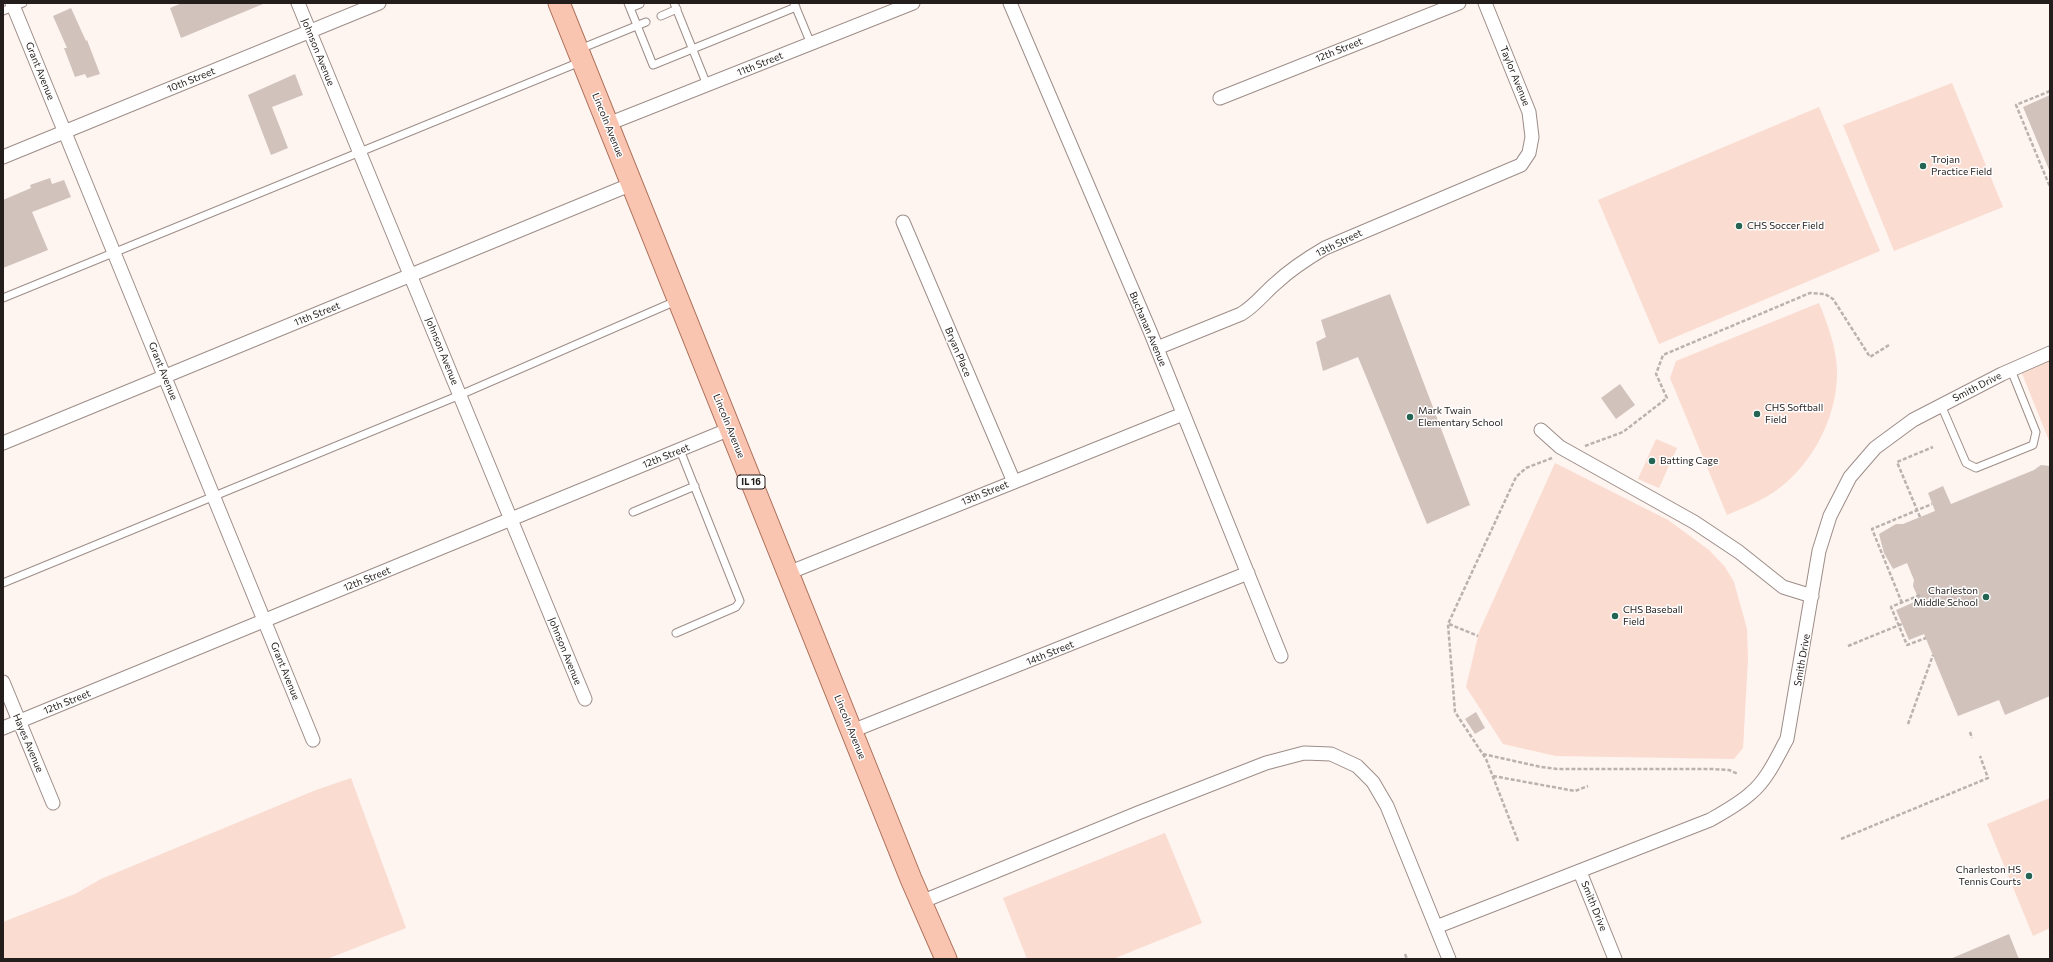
<!DOCTYPE html>
<html>
<head>
<meta charset="utf-8">
<style>
  body { margin:0 }
  #map { position:relative; width:2053px; height:962px; overflow:hidden; background:#fef4f0; font-family:Commissioner,sans-serif }
  canvas { display:block }
  .frame { position:absolute; inset:0; border:4px solid #231d1b; pointer-events:none }
</style>
</head>
<body>
<div id="map">
<canvas width="2053" height="962"></canvas>
<div class="frame"></div>
</div>
<script>
const ctx = document.querySelector('canvas').getContext('2d');
ctx.lineJoin = 'round';
function fillPath(path, color) {
  ctx.fillStyle = color;
  ctx.fill(path, 'evenodd');
}
function strokePath(path, color, width, dash) {
  ctx.strokeStyle = color;
  ctx.lineWidth = width;
  ctx.lineCap = dash ? 'butt' : 'round';
  ctx.setLineDash(dash || []);
  ctx.stroke(path);
}
function label(font, color, halo, rows, align = 'center') {
  ctx.font = font + ' Commissioner,sans-serif';
  ctx.lineWidth = 3;
  ctx.setLineDash([]);
  ctx.textBaseline = 'middle';
  ctx.strokeStyle = halo;
  ctx.fillStyle = color;
  for (const [text, x, y, turn = 0] of rows) {
    ctx.save();
    ctx.translate(x, y);
    ctx.rotate((+turn || 0) * Math.PI / 180);
    ctx.textAlign = isNaN(turn) ? turn : align;
    if (halo) ctx.strokeText(text, 0, 0);
    ctx.fillText(text, 0, 0);
    ctx.restore();
  }
}
fillPath(new Path2D(`
  M1952,83L2003,207L1894,251L1843,125Z
  M1819,107L1880,251L1659,344L1598,200Z
  M1819,303C1828,325 1837,349 1837,373C1837,421 1808,473 1766,497C1754,504 1740,509 1727,515L1670,378L1676,361Z
  M2050,353V443L2019,366Z
  M1656,439L1677,448L1659,488L1638,479Z
  M1555,463L1668,520L1709,550L1725,567L1734,582L1747,629L1748,658L1743,748L1734,759L1556,756L1503,744L1466,687L1479,632Z
  M351,778L406,928L327,959H3V922L75,894L101,879L316,790Z
  M2050,798V928L2033,936L1987,824Z
  M1165,833L1202,923L1113,959H1027L1003,898Z`), '#fadcd1');
fillPath(new Path2D(`
  M182,3H263V4L181,38L170,8Z
  M71,8L86,41L87,40L100,74L87,78L85,74L75,77L64,48H67L53,16Z
  M295,74L303,95L272,107L288,148L271,155L248,95Z
  M2050,95V172L2023,107Z
  M50,178L52,184L64,180L71,197L32,212L48,250L3,268V200L31,188L30,185Z
  M1390,294L1470,505L1427,524L1358,357L1323,371L1316,342L1326,337L1321,320Z
  M1620,384L1635,405L1616,419L1601,398Z
  M2041,465L2050,466V696L2005,715L1999,700L1958,716L1924,634L1909,640L1896,610L1919,600L1913,586L1914,580L1907,563L1893,569L1884,553L1879,534L1896,524H1903L1935,511L1928,493L1943,486L1951,504L2034,470Z
  M1476,712L1485,728L1475,734L1465,719Z
  M2009,934L2019,959H1950Z`), '#d2c2bc');
const lane = new Path2D(`
  M628,3L653,65L796,7
  M674,3L707,85
  M794,3L811,44
  M630,8L640,4
  M3,11L23,3
  M661,16L677,9
  M580,49L646,22
  M3,298L580,62
  M1941,405L1966,463L1976,468L2033,445L2036,432L2011,370
  M633,512L695,486
  M3,583L460,395L676,301
  M676,633L736,607L740,601L680,450`);
const street = new Path2D(`
  M12,3L313,740
  M298,3L585,699
  M1010,3L1150,331L1281,656
  M1220,98L1459,3
  M608,124L913,3
  M3,157L379,3
  M903,222L1014,482
  M1157,348L1241,314C1255,306 1264,293 1276,283C1291,269 1308,258 1325,248L1521,165L1529,153L1532,137L1529,112L1485,3
  M1541,430L1560,447L1694,522L1739,552L1783,587L1812,596
  M3,443L632,184
  M788,573L1183,414
  M3,682L53,803
  M3,728L730,429
  M852,731L1248,573
  M1580,872L1615,959
  M921,902L1138,813L1266,763L1304,753L1331,754L1357,766L1373,782L1387,806L1449,959
  M1436,927L1710,820C1724,812 1739,804 1751,793C1767,780 1777,757 1787,739L1819,551L1830,516L1850,477L1875,448L1913,420L2002,374L2050,353`);
const primary = new Path2D(`
  M559,3L911,879L946,959`);
strokePath(lane, '#9d8d88', 9);
strokePath(street, '#9d8d88', 15);
strokePath(primary, '#ac7059', 23);
strokePath(new Path2D(`
  M2050,91L2016,105L2050,187
  M1585,446L1623,432L1667,398L1656,374L1663,355L1810,293L1825,294L1833,299L1870,357L1889,345
  M1920,517L1897,462L1933,447
  M1920,595L1891,607L1907,645L1926,638
  M1902,603L1872,529L1932,504
  M1449,624L1478,636
  M1848,646L1902,624
  M1908,724L1933,655
  M1970,732L1972,738
  M1483,754L1541,767L1557,769H1712L1729,770L1738,774
  M1493,776L1575,791L1588,786
  M1841,839L1988,778L1980,756
  M1518,841L1486,759L1455,712L1448,624L1516,477L1526,468L1552,458
  M1405,954L1407,959`), '#bbb2af', 2.5, [4, 2]);
strokePath(lane, '#fff', 7);
strokePath(street, '#fff', 13);
strokePath(primary, '#f9c4b0', 21);
for (const [x, y, r, color] of [
  [1923,166,4,"#246452"],
  [1739,226,4,"#246452"],
  [1757,414,4,"#246452"],
  [1410,417,4,"#246452"],
  [1652,461,4,"#246452"],
  [1986,597,4,"#246452"],
  [1615,616,4,"#246452"],
  [2029,876,4,"#246452"]
]) {
  const dot = new Path2D();
  dot.arc(x, y, r, 0, 2 * Math.PI);
  ctx.fillStyle = color;
  ctx.fill(dot);
  strokePath(dot, '#fff', 1.5);
}
for (const [x, y, w] of [
  [751,482,28]
]) {
  const box = new Path2D();
  box.roundRect(x - w / 2, y - 7, w, 14, 3);
  ctx.fillStyle = '#fff';
  ctx.fill(box);
  strokePath(box, '#231d1b', 1);
}
label('bold 9px', '#231d1b', null, [
  ["IL 16",751,482]
]);
label('10px', '#231d1b', '#fff', [
  ["12th Street",1339,50,-22],
  ["Johnson Avenue",318,52,68],
  ["11th Street",760,64,-22],
  ["Grant Avenue",40,71,68],
  ["Taylor Avenue",1515,76,68],
  ["10th Street",191,80,-22],
  ["Lincoln Avenue",608,125,68],
  ["13th Street",1339,243,-26],
  ["11th Street",317,314,-22],
  ["Buchanan Avenue",1148,329,67],
  ["Johnson Avenue",442,351,68],
  ["Bryan Place",958,352,67],
  ["Grant Avenue",163,371,68],
  ["Smith Drive",1977,387,-27],
  ["Lincoln Avenue",729,426,68],
  ["12th Street",666,456,-22],
  ["13th Street",985,493,-22],
  ["12th Street",367,579,-22],
  ["Johnson Avenue",565,651,68],
  ["14th Street",1050,653,-22],
  ["Smith Drive",1802,660,-80],
  ["Grant Avenue",285,671,68],
  ["12th Street",67,702,-22],
  ["Lincoln Avenue",850,727,68],
  ["Hayes Avenue",28,743,67],
  ["Smith Drive",1594,906,68]
]);
label('10px', '#231d1b', '#fff', [
  ["Trojan",1931,160],
  ["Practice Field",1931,172],
  ["CHS Soccer Field",1747,226],
  ["CHS Softball",1765,408],
  ["Field",1765,420],
  ["Mark Twain",1418,411],
  ["Elementary School",1418,423],
  ["Batting Cage",1660,461],
  ["Charleston",1978,591,"right"],
  ["Middle School",1978,603,"right"],
  ["CHS Baseball",1623,610],
  ["Field",1623,622],
  ["Charleston HS",2021,870,"right"],
  ["Tennis Courts",2021,882,"right"]
], 'left');
</script>
</body>
</html>
